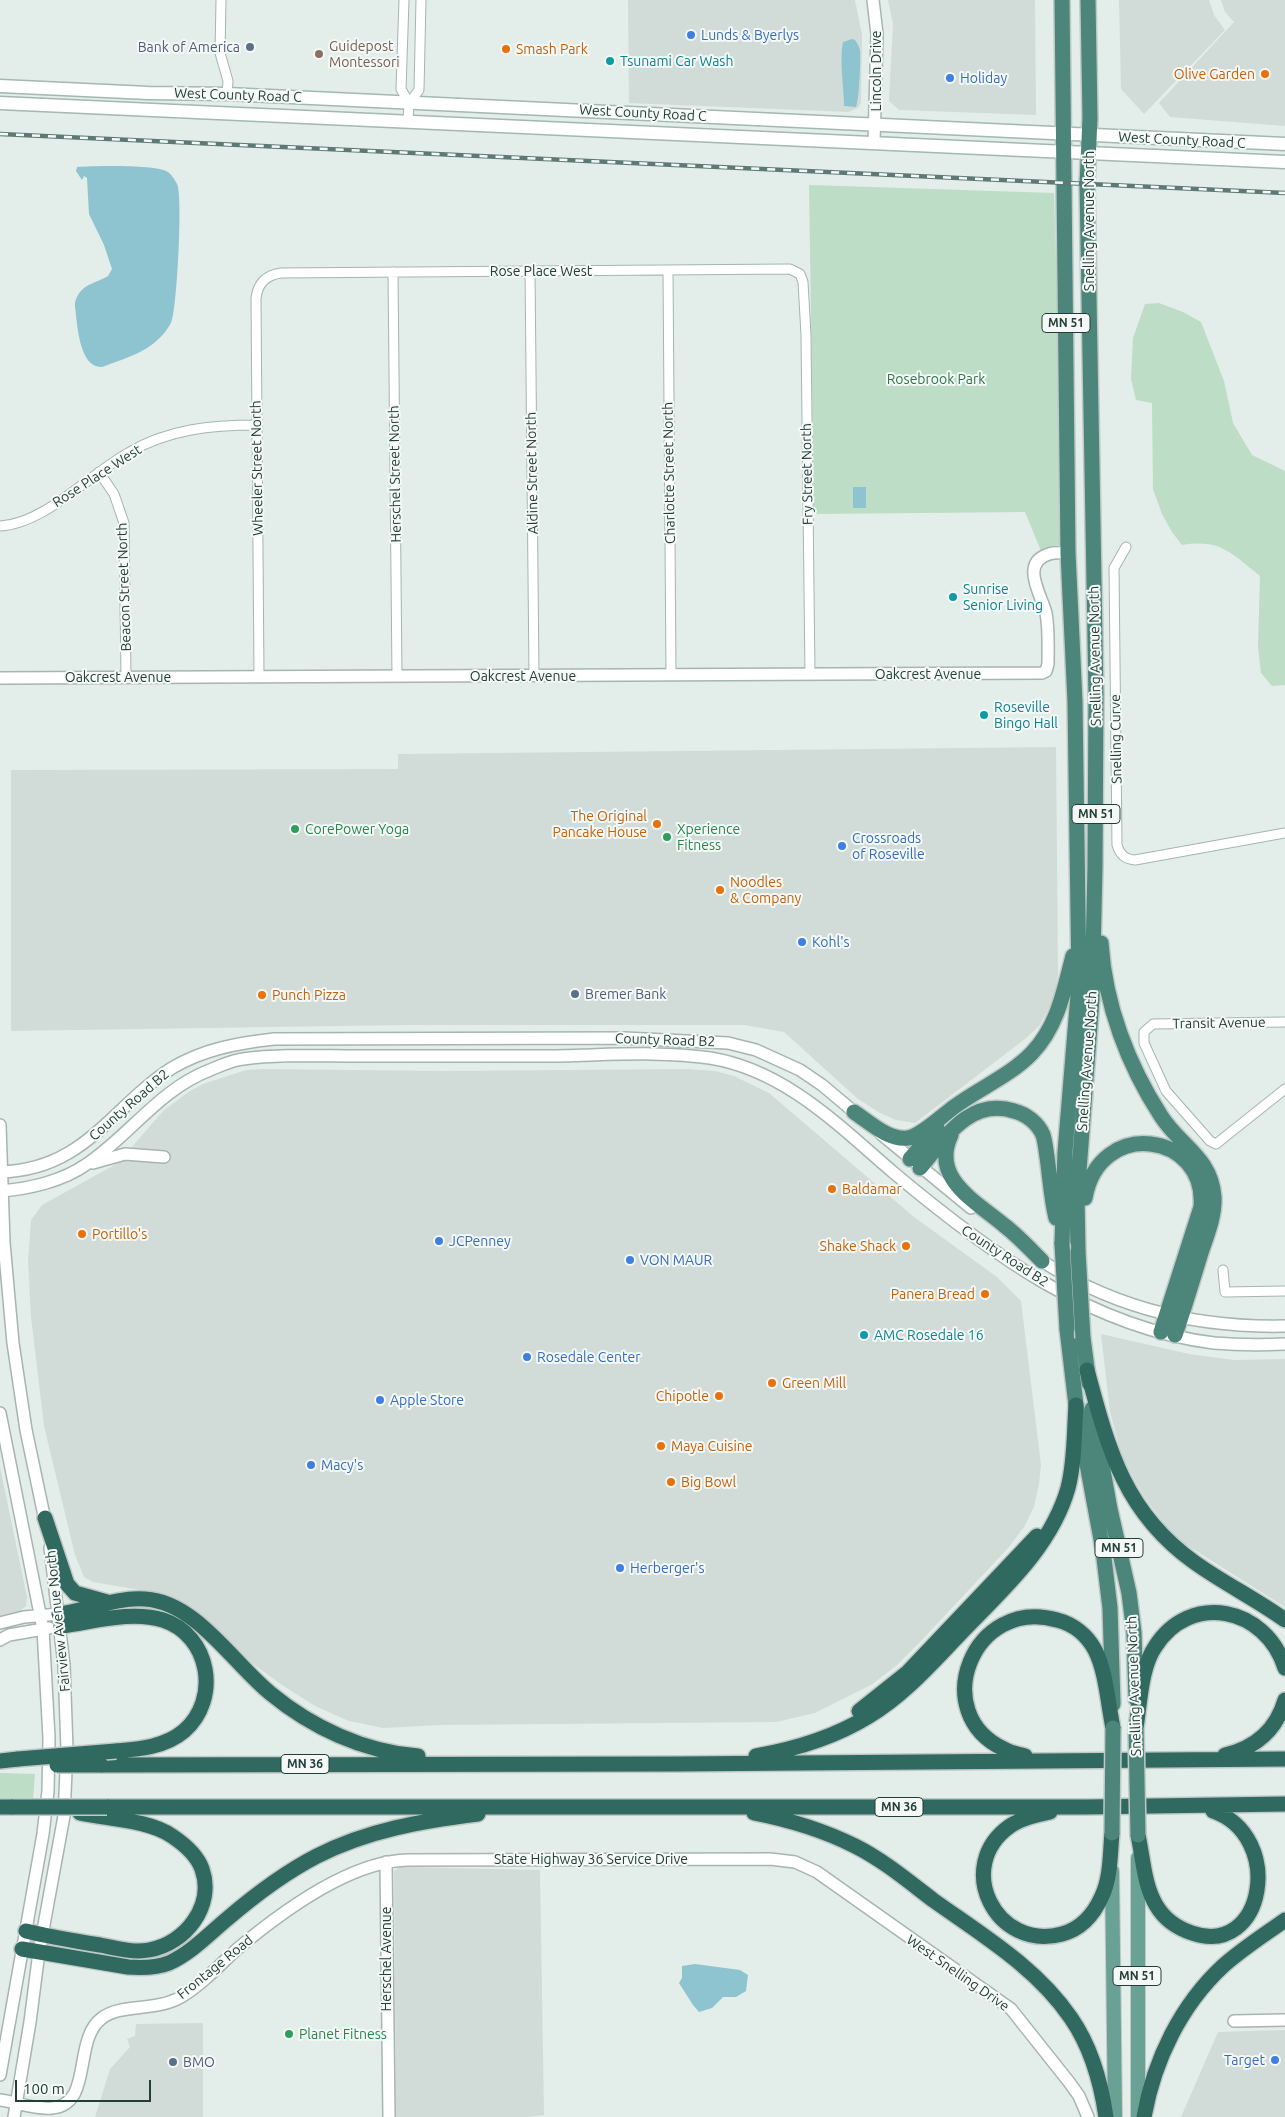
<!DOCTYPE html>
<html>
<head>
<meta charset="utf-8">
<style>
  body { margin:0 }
  #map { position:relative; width:1285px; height:2117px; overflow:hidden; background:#e3ede9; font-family:Ubuntu,sans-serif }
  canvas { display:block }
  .scale { position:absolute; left:15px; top:2080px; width:136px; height:22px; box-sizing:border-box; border:2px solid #233e37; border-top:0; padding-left:6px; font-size:15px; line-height:18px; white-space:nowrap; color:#233e37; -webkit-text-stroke:4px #f4f9f7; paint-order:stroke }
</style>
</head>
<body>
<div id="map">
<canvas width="1285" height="2117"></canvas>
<div class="scale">100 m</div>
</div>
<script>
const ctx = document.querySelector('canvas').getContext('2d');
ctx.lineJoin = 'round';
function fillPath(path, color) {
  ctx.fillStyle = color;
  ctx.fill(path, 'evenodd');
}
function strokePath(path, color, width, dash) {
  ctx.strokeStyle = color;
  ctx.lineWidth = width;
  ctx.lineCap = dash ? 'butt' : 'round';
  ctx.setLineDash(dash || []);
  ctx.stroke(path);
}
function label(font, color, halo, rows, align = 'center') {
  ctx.font = font + ' Ubuntu,sans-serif';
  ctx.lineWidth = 4;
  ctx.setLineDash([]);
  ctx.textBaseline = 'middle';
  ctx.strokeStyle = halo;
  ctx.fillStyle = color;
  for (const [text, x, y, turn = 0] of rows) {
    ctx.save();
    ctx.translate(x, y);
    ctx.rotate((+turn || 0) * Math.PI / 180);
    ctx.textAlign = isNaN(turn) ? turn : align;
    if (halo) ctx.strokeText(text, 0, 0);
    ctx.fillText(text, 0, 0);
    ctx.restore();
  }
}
fillPath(new Path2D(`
  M628,0H855L862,35L861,103L858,108L848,112L629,103Z
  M888,0H1035L1036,115L899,110L889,101L893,24Z
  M1119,0H1209L1214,15L1225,30L1144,114L1121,89Z
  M1221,0H1285V126L1170,117L1159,103L1234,22L1225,12Z
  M1056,747L1058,975L1054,998L1040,1025L1025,1039L915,1123L896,1120L880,1113L858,1099L784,1032L744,1025H404L11,1031V770L398,769V754Z
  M263,1069L444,1071L687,1069L715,1071L734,1076L769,1093L914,1217L997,1277L1021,1301L1041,1465L1039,1484L1034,1507L1024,1527L1009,1547L921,1641L896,1666L871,1685L815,1713L776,1722L441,1725L383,1728L349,1721L315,1706L282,1685L252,1663L182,1601L163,1594L93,1582L84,1577L75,1555L44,1426L31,1317L28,1261L31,1220L42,1205L118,1163L163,1111L190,1091L203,1084L246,1070Z
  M1101,1334L1189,1354L1234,1360L1285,1359V1607L1174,1537L1143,1495L1122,1457L1110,1412Z
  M0,1467L27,1597L26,1606L19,1612L0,1617Z
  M400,1867L540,1870L544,2115L528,2117H396L394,1871Z
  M203,2023V2117H95L110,2069L130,2047L127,2039L135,2036L136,2024Z
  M1285,2030V2117H1181L1218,2032Z`), '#d1dcd8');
fillPath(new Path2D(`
  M809,185L1054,193L1064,543L1041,551L1025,512L814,514Z
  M1159,303L1183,312L1201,322L1224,381L1233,423L1252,455L1285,471V685L1272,686L1261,673L1258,646L1260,576C1231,553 1221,539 1182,545L1172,532L1162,514L1153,489L1152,403L1136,400L1131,379L1133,338L1145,304Z
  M0,1773L35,1774L33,1799H0Z`), '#bdddc6');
fillPath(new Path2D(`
  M852,39L855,40C857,43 860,48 860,51C861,59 859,102 856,107L844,106C844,86 839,61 843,42Z
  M77,167C93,166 156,164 168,172C171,174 175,180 177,184C183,194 177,312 171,323C156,350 129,357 102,367C81,368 78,331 76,316C76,309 73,304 77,297C84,283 97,283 108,276L112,269L104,245L89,214L87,178L84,176L82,180L76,171Z
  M853,487H866V508H853Z
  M695,1964L740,1970L748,1975L746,1991L736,1997H723L712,2008L699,2012L693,2005L679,1983L682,1978V1966Z`), '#8dc4d0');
const minor = new Path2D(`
  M221,0L220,53L228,81L227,94
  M404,0L401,89L409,103
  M408,121L409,103L419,90L421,0
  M668,270L671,675
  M530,271L534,676
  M393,272L397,676
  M99,472L114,494L124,523L126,677
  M0,526C44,524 89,475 128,453C168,429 212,425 257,425
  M1126,547L1114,568L1117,845C1120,855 1125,859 1135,860L1285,833
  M259,677L256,298C258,283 266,275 281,273L790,269L800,274L803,282L806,335L810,674
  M1285,1022L1153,1024L1144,1032V1043L1166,1091L1210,1141L1216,1144L1285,1089
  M1223,1270L1225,1292L1285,1291`);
const tertiary = new Path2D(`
  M873,0L877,34L874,142
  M0,678L1042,673L1046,671L1048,664C1048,647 1049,629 1046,613C1042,596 1019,563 1049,554C1055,552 1062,553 1068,553
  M0,1125L4,1243L13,1343L26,1430L46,1525
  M881,1134L971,1208
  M93,1163L125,1154L164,1157
  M0,1172C85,1170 111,1107 172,1068C204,1049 238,1043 274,1039L624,1038L728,1043L756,1050L800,1070L822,1085L859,1116
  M0,1191C29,1189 63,1181 87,1164C130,1135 160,1089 210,1070C220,1066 232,1060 243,1059C280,1054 319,1056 357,1056C418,1056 479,1056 541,1056C596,1056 656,1050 710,1058C785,1070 839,1126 894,1173C987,1251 1090,1328 1214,1343C1238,1345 1262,1345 1285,1344
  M1036,1257C1110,1307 1196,1328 1285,1326
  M0,1413L43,1629L49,1738L48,1791L43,1834L0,2075
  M0,1623L24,1617L59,1614
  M0,1640L9,1635L49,1628
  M386,1862L389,2117
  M1234,2021L1285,2020
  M0,2100C16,2102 36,2110 52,2108C94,2104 72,2040 102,2018C122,2003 155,2012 181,1997C201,1985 219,1966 236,1950C280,1913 349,1861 408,1860L770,1859L795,1862L817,1872L1011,2009L1069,2082L1079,2096L1088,2117
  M14,2117L30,2022L39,1952L64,1816L67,1749L64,1665L50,1548`);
const secondary = new Path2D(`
  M0,86L148,93L227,94L1285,144
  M0,103L1285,162`);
const primary = new Path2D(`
  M1138,1858V2117
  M1112,1871L1115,2117`);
const trunk = new Path2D(`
  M1101,943C1105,1005 1128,1065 1161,1116C1180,1146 1211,1157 1214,1197C1215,1217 1206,1237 1200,1256C1192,1282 1184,1309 1175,1335
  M854,1112C869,1122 889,1141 908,1138C921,1136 943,1115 954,1107C980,1088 1011,1075 1032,1053C1058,1026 1064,990 1073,956
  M951,1135C930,1179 977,1202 1005,1226C1018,1236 1030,1249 1042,1261
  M910,1159L937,1128
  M920,1168C945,1138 970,1097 1014,1111C1026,1114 1038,1123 1043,1135C1045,1141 1046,1150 1047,1157C1050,1177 1051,1198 1056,1218
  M1085,1198C1099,1117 1207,1132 1201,1207L1161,1332
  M1062,1244L1065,1152L1079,983L1075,702L1068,553L1062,0
  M1078,1252L1077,1197L1092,999L1095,867L1096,696L1087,184L1090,118L1088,0
  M1067,1329L1076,1405L1103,1550L1110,1608L1113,1704
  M1083,1338L1089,1383
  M1092,1409L1110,1509L1129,1593L1134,1633L1136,1699`);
const motorway = new Path2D(`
  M1087,1370C1108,1448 1124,1512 1194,1562C1223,1583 1256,1599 1285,1620
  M45,1518L67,1584L75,1593L107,1602
  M59,1614C88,1610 116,1597 145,1599C196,1602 233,1663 270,1693C311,1727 364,1752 418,1756
  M61,1626C93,1622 131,1610 163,1620C210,1635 221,1699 184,1731C165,1747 140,1749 116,1751
  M859,1711L908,1672L1037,1536
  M1136,1728C1140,1703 1141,1667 1155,1647C1190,1591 1266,1607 1285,1668
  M1225,1755C1255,1748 1276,1731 1285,1700
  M756,1756C796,1749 835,1737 869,1716C904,1695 931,1664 959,1635C1001,1591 1051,1548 1068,1488C1075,1461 1074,1432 1076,1405
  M1025,1756C1018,1754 1010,1753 1004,1749C927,1713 973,1596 1057,1620C1073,1624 1087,1635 1095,1650C1106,1671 1108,1704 1113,1728
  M0,1761L18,1759
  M101,1765L679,1764L1285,1759
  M0,1807H13
  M107,1807H1086L1285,1804
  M1050,1812C1036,1815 1022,1818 1010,1826C953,1866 996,1952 1062,1934C1081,1929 1094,1914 1102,1896C1111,1877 1110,1853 1112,1833
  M754,1813C790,1820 823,1830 855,1846C883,1860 908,1881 933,1900C982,1935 1036,1967 1071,2018C1091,2047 1101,2082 1106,2117
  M1138,1835C1143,1858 1144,1885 1156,1905C1164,1919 1177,1928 1192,1933C1265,1958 1285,1836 1213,1811
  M26,1931C50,1937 75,1941 100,1945C116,1948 133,1953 149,1950C185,1944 215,1906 202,1869C197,1855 184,1844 172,1836C149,1820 108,1819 80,1813
  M22,1949L128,1967C142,1968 156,1968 169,1963C191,1953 209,1934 227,1919C255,1895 284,1873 317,1856C368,1830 422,1821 478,1814
  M1144,2117C1154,2060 1181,2005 1223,1966C1242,1949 1264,1935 1285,1920`);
strokePath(minor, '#a6b5b0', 11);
strokePath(tertiary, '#a6b5b0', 14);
strokePath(secondary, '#a2b8b1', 15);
strokePath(primary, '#c1c9c7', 16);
strokePath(trunk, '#c1c9c7', 18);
strokePath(motorway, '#c1c9c7', 18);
strokePath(minor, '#fff', 9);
strokePath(tertiary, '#fff', 11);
strokePath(secondary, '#fff', 12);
strokePath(primary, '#69a194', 14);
strokePath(trunk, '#4c857a', 15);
strokePath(motorway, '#2f695f', 15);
const rail = new Path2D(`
  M0,134L1285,193`);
strokePath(rail, '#5e7973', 4.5);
strokePath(rail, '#f4f9f7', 2.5, [8]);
const trunkBridge = new Path2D(`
  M1062,1244L1067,1329
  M1078,1252L1083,1338
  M1136,1728L1138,1835
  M1112,1833L1113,1728`);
const motorwayBridge = new Path2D(`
  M18,1759L116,1751
  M57,1765H101
  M13,1807H107`);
strokePath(trunkBridge, '#c1c9c7', 18, []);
strokePath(motorwayBridge, '#c1c9c7', 18, []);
strokePath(trunkBridge, '#4c857a', 15);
strokePath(motorwayBridge, '#2f695f', 15);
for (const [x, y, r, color] of [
  [691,35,5,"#3f7fe0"],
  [250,47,5,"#5c6f8a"],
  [506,49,5,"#e8710a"],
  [319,54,5,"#8d6e63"],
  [610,61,5,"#0f9aa8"],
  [1265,74,5,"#e8710a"],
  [950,78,5,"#3f7fe0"],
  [953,597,5,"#0f9aa8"],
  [984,715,5,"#0f9aa8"],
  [657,824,5,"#e8710a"],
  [295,829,5,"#2e9e5b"],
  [667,837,5,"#2e9e5b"],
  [842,846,5,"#3f7fe0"],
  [720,890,5,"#e8710a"],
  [802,942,5,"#3f7fe0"],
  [575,994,5,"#5c6f8a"],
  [262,995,5,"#e8710a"],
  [832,1189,5,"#e8710a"],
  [82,1234,5,"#e8710a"],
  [439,1241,5,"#3f7fe0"],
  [906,1246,5,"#e8710a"],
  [630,1260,5,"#3f7fe0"],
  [985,1294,5,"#e8710a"],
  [864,1335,5,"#0f9aa8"],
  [527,1357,5,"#3f7fe0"],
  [772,1383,5,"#e8710a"],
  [719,1396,5,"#e8710a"],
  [380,1400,5,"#3f7fe0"],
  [661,1446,5,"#e8710a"],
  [311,1465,5,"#3f7fe0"],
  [671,1482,5,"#e8710a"],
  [620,1568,5,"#3f7fe0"],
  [289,2034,5,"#2e9e5b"],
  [1275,2060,5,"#3f7fe0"],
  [173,2062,5,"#5c6f8a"]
]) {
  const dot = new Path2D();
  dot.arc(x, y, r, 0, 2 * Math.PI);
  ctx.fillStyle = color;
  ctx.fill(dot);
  strokePath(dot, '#f4f9f7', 2);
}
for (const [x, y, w] of [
  [1066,323,48],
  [1096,814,48],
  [1119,1548,48],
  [305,1764,48],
  [899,1807,48],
  [1137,1976,48]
]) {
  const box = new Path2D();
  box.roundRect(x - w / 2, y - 9.5, w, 19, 4);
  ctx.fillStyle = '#f4f9f7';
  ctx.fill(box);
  strokePath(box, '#233e37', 1);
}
label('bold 12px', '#233e37', null, [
  ["MN 51",1066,323],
  ["MN 51",1096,814],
  ["MN 51",1119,1548],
  ["MN 36",305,1764],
  ["MN 36",899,1807],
  ["MN 51",1137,1976]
]);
label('14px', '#366cbe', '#f4f9f7', [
  ["Lunds & Byerlys",701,35],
  ["Holiday",960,78],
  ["Crossroads",852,838],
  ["of Roseville",852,854],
  ["Kohl's",812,942],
  ["JCPenney",449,1241],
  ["VON MAUR",640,1260],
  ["Rosedale Center",537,1357],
  ["Apple Store",390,1400],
  ["Macy's",321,1465],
  ["Herberger's",630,1568],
  ["Target",1265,2060,"right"]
], 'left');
label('14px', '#785e54', '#f4f9f7', [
  ["Guidepost",329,46],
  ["Montessori",329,62]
], 'left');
label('14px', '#4e5e75', '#f4f9f7', [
  ["Bank of America",240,47,"right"],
  ["Bremer Bank",585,994],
  ["BMO",183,2062]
], 'left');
label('14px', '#c56008', '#f4f9f7', [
  ["Smash Park",516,49],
  ["Olive Garden",1255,74,"right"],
  ["The Original",647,816,"right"],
  ["Pancake House",647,832,"right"],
  ["Noodles",730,882],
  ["& Company",730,898],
  ["Punch Pizza",272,995],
  ["Baldamar",842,1189],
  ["Portillo's",92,1234],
  ["Shake Shack",896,1246,"right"],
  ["Panera Bread",975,1294,"right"],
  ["Green Mill",782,1383],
  ["Chipotle",709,1396,"right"],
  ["Maya Cuisine",671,1446],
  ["Big Bowl",681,1482]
], 'left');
label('14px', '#0d838f', '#f4f9f7', [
  ["Tsunami Car Wash",620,61],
  ["Sunrise",963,589],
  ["Senior Living",963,605],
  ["Roseville",994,707],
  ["Bingo Hall",994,723],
  ["AMC Rosedale 16",874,1335]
], 'left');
label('14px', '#233e37', '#f4f9f7', [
  ["Lincoln Drive",876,71,-90],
  ["West County Road C",238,95,2],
  ["West County Road C",643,113,3],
  ["West County Road C",1182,140,3],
  ["Snelling Avenue North",1089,221,-90],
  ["Rose Place West",541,271],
  ["Wheeler Street North",257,468,-91],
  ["Aldine Street North",532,473,-91],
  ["Charlotte Street North",669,473,-91],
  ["Herschel Street North",395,474,-91],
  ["Fry Street North",807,474,-91],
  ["Rose Place West",97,476,-33],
  ["Beacon Street North",124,587,-92],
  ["Snelling Avenue North",1095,656,-91],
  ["Oakcrest Avenue",928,674],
  ["Oakcrest Avenue",523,676],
  ["Oakcrest Avenue",118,677],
  ["Snelling Curve",1116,739,-91],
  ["Transit Avenue",1219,1023,-1],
  ["County Road B2",665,1040,2],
  ["Snelling Avenue North",1087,1061,-86],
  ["County Road B2",129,1105,-41],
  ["County Road B2",1005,1256,33],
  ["Fairview Avenue North",58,1621,-96],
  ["Snelling Avenue North",1134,1686,-92],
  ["State Highway 36 Service Drive",591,1859],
  ["Herschel Avenue",386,1959,-90],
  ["Frontage Road",215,1967,-39],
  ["West Snelling Drive",958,1973,35]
]);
label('14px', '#2e744b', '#f4f9f7', [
  ["Rosebrook Park",936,379]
]);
label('14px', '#27864d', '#f4f9f7', [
  ["CorePower Yoga",305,829],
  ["Xperience",677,829],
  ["Fitness",677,845],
  ["Planet Fitness",299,2034]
], 'left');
</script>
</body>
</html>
